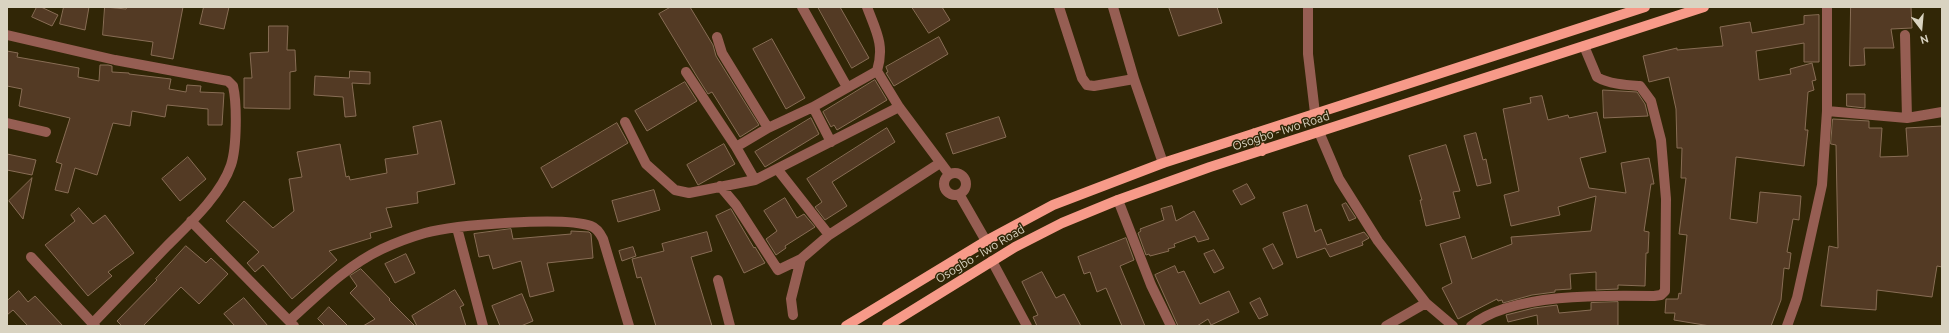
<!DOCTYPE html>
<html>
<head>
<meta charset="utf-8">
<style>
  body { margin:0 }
  #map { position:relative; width:1949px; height:333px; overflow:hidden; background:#312606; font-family:Ubuntu,sans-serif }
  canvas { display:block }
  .frame { position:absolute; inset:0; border:8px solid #d9d3c1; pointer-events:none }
  .north { position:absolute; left:1901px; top:8px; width:40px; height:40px; -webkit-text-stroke:3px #312606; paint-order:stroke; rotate:164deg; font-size:11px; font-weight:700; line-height:16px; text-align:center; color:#d9d3c1 }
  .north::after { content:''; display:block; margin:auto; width:14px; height:18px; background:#d9d3c1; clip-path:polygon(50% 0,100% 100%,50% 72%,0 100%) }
</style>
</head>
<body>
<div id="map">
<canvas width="1949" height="333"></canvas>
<div class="frame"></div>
<div class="north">N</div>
</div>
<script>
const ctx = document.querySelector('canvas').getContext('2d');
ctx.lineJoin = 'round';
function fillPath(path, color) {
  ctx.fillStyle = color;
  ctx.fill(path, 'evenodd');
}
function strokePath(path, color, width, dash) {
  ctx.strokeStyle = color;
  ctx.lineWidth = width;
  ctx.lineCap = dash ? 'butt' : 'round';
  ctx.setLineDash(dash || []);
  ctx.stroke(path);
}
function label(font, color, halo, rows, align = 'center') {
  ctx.font = font + ' Ubuntu,sans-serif';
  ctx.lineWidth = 3;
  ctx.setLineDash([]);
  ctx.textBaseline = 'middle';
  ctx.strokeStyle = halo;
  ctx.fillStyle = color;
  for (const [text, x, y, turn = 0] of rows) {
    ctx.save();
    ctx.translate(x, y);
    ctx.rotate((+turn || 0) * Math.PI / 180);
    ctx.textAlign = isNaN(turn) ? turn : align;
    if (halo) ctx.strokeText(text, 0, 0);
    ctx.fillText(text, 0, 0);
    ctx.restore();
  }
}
const building = new Path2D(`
  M37,7H41L58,15L52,26L32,17Z
  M64,7H89L85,30L60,24Z
  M105,7L126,9L127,7H183L173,59L151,55L153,42L103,35Z
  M204,7H229L224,29L200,24Z
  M671,7H690L713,45L716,56L759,125L740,137L712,92L708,94L696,75L659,14Z
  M818,7H840L869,58L852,68Z
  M912,7H942L950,20L929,33Z
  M1169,7H1217L1222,23L1179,36Z
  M1851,7H1911L1912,28L1891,29L1894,48H1864L1865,65L1850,66Z
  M1819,15V62H1804V43L1756,51L1759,80L1791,74L1790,69L1812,63L1816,80L1812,81L1814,90L1808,92L1805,130H1808L1804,166L1736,157L1730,219L1757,223L1760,192L1801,196L1799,220L1793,219L1787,252L1791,253L1789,269L1784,268L1781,300L1771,326H1710L1674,320L1675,313H1665L1666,299H1678L1679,293L1681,294L1687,235L1679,234L1686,178H1681L1682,148H1677L1676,109L1669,77L1649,82L1643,56L1677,48V50L1723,46L1720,27L1750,22L1752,33L1804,24V16Z
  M269,26H288L287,50H295L296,71L290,72V109L244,108V78H252L250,53L268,52Z
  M939,37L948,54L894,86L886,73L888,72L886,67Z
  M772,39L805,98L786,109L753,49Z
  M7,51L18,53L17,57L79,68L78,77L99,81L100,65H108L112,66V72L129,73V74L171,79L169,89L186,92L187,85L201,86L200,92L224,93L222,125H208V109L167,105L165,117L132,111L130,126L113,123L97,175L75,168L68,193L55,190L62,164L56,162L70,118L19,106L22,89L7,86Z
  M350,71L370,72V84L352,83L356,116L345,117L343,97L314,95L315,76L349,78Z
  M875,80L887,100L837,130L834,125L831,127L823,112Z
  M685,82L697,101L647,131L635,111Z
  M1603,90L1637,92L1645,104L1648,116L1604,118Z
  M1847,94H1865V108L1847,106Z
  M1542,96L1548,120L1568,115L1569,118L1597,112L1606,152L1580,158L1589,188L1626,193L1621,163L1649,158L1654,184H1651L1644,231L1649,232L1648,253H1646L1645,286L1618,285V289L1596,290V272L1570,274L1571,289L1555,290V292L1532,295L1503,303L1502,300L1498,301L1497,299L1458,319L1442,288L1452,283L1440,244L1465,236L1472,259L1512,244L1511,237L1591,231L1596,196L1558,207L1560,215L1511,226L1504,195L1519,191L1503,109L1531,103L1530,98Z
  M999,117L1006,137L953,154L946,134Z
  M811,118L819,134L765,167L755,152Z
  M1833,119L1869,121V128H1882L1880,157L1908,156L1906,128L1942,126V267L1937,266L1932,297L1877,290L1876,310L1821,306L1829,246L1838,248L1836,145L1831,144Z
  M441,121L455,184L417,192L418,203L386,208L392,227L370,233L371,238L329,251L337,260L292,299L263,265L255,272L247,263L259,252L226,221L244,201L273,228L294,211L289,179L302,177L297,152L340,144L346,177L349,176L350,180L387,173L385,159L418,154L413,127Z
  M617,123L628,143L552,188L541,168Z
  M887,128L895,142L832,182L847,206L825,220L815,207L822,202L807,179Z
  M1476,133L1483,160L1486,159L1491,183L1477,186L1464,136Z
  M724,144L735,164L698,185L687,165Z
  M1446,145L1460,191L1453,192L1460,218L1426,226L1420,200H1422L1409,156Z
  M7,154L36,160L32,175L7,170Z
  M188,157L206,179L180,201L162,179Z
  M32,178L23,219L9,201Z
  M1247,184L1255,198L1241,205L1233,191Z
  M654,190L660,210L618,222L612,201Z
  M785,198L797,218L804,214L815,227L785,246L786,248L776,255L766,239L777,231L764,211Z
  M1346,203L1356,218L1349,221L1342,205Z
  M1307,205L1315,232L1321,229L1327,245L1364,232L1369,238L1362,242L1363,245L1330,257L1325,248L1297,258L1283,213Z
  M1172,206L1176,221L1194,211L1209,239L1198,242L1195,236L1174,244L1175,247L1168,249L1169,251L1150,256L1149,254L1146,255L1138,233L1141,231L1140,229L1164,220L1161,209Z
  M79,208L93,224L105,215L134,253L108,272L112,276L88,296L45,245L75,221L71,215Z
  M731,209L754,248L755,247L765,263L744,273L716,216Z
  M511,229L513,239L571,234V231L589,232L591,234L593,258L547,263L554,291L530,297L521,261L493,269L489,255L479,257L474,234Z
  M707,232L712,251L691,257L712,326H656L641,277L637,278L632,259L664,251L662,244Z
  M1126,238L1134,260L1120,266L1145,326H1122L1106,288L1097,292L1090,272L1084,274L1078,257Z
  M1273,244L1283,264L1273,269L1263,249Z
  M186,246L206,263L211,258L228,274L199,304L181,287L143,326H122L117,321L157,280L156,279Z
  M633,247L636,256L622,261L619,251Z
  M1214,250L1224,268L1214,273L1204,254Z
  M406,254L415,273L395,283L385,264Z
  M1175,266L1178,273L1184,271L1200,304L1229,291L1239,312L1211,325L1208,319L1197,326H1178L1155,275Z
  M361,269L390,299L389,300L415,326H363L375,319L350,293L357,286L350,276Z
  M1042,272L1056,298L1064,294L1081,326H1037L1033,317L1038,315L1022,282Z
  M455,290L464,305L460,307L466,326H417L412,316Z
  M19,291L28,302L35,296L63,326H28L13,310L7,315V301Z
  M522,294L533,321L521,326H500L492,306Z
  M244,298L268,326H235L224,314Z
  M1260,298L1268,315L1259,319L1250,303Z
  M1618,302V326H1538L1537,315L1508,322L1506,315L1534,308L1557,305L1559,313L1591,310V303Z
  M329,307L348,326H325L318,319Z`);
fillPath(building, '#533a24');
strokePath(building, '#886d55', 1);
strokePath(new Path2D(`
  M802,7L847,87
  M1059,7L1082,78L1087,85L1094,86L1134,79
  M1113,7L1134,79L1163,163
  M1308,7V54L1315,113
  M7,35L115,60L228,81L233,86C237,103 237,147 231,165C221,195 189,224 167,246C142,272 118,297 93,323
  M1905,35L1907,118
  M717,37L722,53L768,128
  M877,71L899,107L949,174
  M686,72L736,147L755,180
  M813,107L831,142
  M1827,111L1907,118L1942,112
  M625,122L646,164L675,190L689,193L755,180L899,107
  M7,123L46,132
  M1319,132L1339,179L1378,241L1426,303L1453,326
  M736,147L768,128L813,107L877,71C885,45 876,31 867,7
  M778,170L829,235
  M944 184a11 11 0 1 1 22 0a11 11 0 1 1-22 0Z
  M720,186L736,205L778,270L801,259L829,235L940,163
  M959,194L986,241
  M1118,200L1151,285L1171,326
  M191,221L294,326
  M457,228L483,326
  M31,257L95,326
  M992,261L1027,326
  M718,280L730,326
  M793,315L791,299L801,259
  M289,321C318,295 346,266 382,249C395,243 411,237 425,233C454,225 564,216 591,226C597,228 600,233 603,239L629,326
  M1386,326L1426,303
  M1471,326C1510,293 1605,295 1654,296L1661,295L1665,291L1666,199L1661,140L1651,101L1640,86C1626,85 1609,84 1597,77L1584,46
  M1787,326L1797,298L1822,185L1827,111V7`), '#965e53', 10);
strokePath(new Path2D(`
  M1255,133L1262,151
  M846,326L986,241L1053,205L1163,163L1645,7
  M887,326L1015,247L1062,223L1118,200L1210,167L1704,7`), '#f79a89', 10);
label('12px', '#d9d3c1', '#312606', [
  ["Osogbo - Iwo Road",1281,131,-18],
  ["Osogbo - Iwo Road",980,254,-31]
]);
</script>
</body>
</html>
